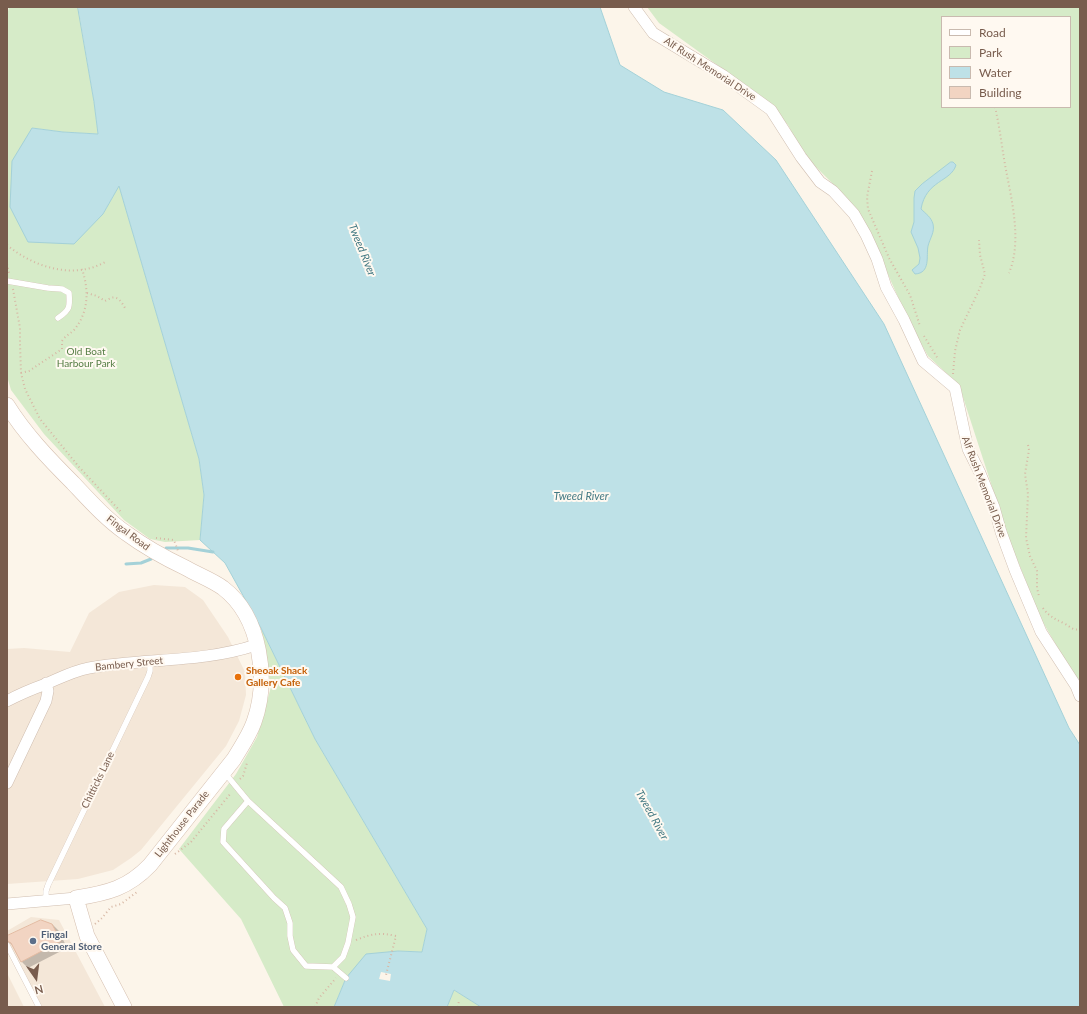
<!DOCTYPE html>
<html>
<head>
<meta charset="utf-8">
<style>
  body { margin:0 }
  #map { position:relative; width:1087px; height:1014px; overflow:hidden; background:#fcf5ea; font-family:Lato,sans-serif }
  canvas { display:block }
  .frame { position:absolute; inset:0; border:8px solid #785c4d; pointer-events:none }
  .legend { position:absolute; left:941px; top:16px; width:130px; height:92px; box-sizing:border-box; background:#fff9f1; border:1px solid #c9baaf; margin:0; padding:5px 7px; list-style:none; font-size:12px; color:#785c4d }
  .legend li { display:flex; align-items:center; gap:8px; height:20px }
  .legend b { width:20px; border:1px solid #c9baaf }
  .north { position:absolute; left:16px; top:958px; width:40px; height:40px; -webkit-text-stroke:3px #fff9f1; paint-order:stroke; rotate:166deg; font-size:11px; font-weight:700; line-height:16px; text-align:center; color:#785c4d }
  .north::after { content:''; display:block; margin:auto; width:14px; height:18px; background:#785c4d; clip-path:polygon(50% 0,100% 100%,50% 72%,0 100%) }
</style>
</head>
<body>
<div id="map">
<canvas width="1087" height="1014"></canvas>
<div class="frame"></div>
<ul class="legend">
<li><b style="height:5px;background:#fff"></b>Road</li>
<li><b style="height:11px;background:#d6ebc8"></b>Park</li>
<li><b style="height:11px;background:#bee1e7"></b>Water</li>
<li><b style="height:11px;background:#f2d4c2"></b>Building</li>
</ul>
<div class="north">N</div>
</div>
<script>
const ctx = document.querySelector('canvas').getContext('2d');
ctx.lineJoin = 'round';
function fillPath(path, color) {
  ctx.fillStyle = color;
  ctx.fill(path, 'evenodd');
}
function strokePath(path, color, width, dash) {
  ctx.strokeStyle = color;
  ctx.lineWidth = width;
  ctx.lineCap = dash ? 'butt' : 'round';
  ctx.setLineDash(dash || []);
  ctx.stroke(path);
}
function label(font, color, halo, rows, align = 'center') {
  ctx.font = font + ' Lato,sans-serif';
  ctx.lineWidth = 4;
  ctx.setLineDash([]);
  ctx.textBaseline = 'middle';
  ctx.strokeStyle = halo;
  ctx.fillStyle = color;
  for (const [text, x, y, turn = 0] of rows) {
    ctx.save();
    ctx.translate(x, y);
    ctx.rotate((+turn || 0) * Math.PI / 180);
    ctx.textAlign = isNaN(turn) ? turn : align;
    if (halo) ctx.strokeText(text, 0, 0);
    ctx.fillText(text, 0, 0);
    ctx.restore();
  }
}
fillPath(new Path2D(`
  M154,585L185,587L203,600L228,637L245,672L246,695L239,721L226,746L141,850L131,858L113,870L78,879L7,884V649L24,648L70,652L89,613L119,592Z
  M31,917L59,920L105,1007H42L7,941V931Z
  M7,973L24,1007H7Z`), '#f4e7d8');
fillPath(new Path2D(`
  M9,7H78L94,102L98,134L63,132L32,128L103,214L119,185L199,459L204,495L200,540L165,542L150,539L124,520L44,434L11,390L7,376V16Z
  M647,7H1080V686L1041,619L1010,542L959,385L928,356L909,322L871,236L848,199L804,155L788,125L763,98L659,23ZM942,17H1070V107H942Z
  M261,628L315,739L427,929L422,952L398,951L346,978L334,1007H284L241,919L179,849L236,774L257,737L271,687Z
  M454,990L481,1007H447Z`), '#d6ebc8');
const water = new Path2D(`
  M78,7H600L620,65L664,92L723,110L776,160L884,324L1069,728L1080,745V1007H481L454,990L447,1007H334L346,978L366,954L398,951L422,952L427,929L315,739L261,628L225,563L200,540L204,495L199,459L119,186L103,214L74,244L28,242L10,207L12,161L32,128L63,132L98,134L94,102Z
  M951,162H953L956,165C951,182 926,180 921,209C926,214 931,217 933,224C935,232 930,238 928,246C926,256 931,273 915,274L912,270L919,264L920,258L918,248L911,232L914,222V198L915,191L922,184Z`);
fillPath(water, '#bee1e7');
strokePath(water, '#a4d1d8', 1);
fillPath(new Path2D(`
  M381,972L391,974L390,981L379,979Z`), '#fcf5ea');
fillPath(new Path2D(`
  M52,924L59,931L67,948L28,968L22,962L14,947L7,940V937Z`), '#0003');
strokePath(new Path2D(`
  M166,548H188L213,552
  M126,564L141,563L151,559`), '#a4d1d8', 3);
const building = new Path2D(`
  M41,920L52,924L61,941L21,962L11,943L7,941V936Z`);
fillPath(building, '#f2d4c2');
strokePath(building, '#e4bba2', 1);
const lane = new Path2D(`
  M7,281L48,288L62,289L69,293C70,307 70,310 58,318
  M224,772L248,801L341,887L349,904L353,917L348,943L343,957L333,967L306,966L293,950L290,936V923L285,908L274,898L223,842L224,829L248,801
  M46,900V891L48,885L148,677L150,671V661
  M7,945L39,1007
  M333,967L346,978`);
const street = new Path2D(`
  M634,7L653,33L724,76L771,110L801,157L820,182L833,191L854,214L866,235L877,259L886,287L904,320L923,361L955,388L968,449L980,473L994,507L1001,532L1015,570L1041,632L1076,686L1080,696
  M7,701C20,694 32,689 46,684C60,678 73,671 89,668C144,658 202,663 256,645
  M7,783L46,701L48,691L46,683
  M7,904L76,898`);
const secondary = new Path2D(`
  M7,405C25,434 49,459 73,483C90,501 106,519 126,533C145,547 165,558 186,568C198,575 212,580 223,588C261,617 269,680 254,722C249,736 241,747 234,759L150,865C128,888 108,893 76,898L87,936L124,1007`);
strokePath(lane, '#cfbdaf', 6);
strokePath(street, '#cfbdaf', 12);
strokePath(secondary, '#d5bfaf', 16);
strokePath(new Path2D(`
  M995,107C1000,128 1002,149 1006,170C1012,202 1022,242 1009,273
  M872,171L867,197L868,209L889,258L910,295L920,326
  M7,245C33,267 74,280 105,262
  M7,264L9,273
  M13,289L20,328V344L21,373L25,389L40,419L79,467L122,513
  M87,293L97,296L105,301C107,300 109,299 111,298C118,295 123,304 126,310
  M924,336L938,359
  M21,373L29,371L62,349V341C65,336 70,334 74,330C89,312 89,290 82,269
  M953,374L955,351L960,330L980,288L985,274L980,255L979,240
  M1028,445L1029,450L1025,474L1028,494L1026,538L1030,556L1037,571V588L1039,596
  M156,538L174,540L178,551
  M1043,608C1049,617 1056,619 1065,624C1071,627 1073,631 1080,629
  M240,779L243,776L247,763
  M175,854L191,842L231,793
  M95,924L102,918L111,907L121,904L137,892
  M356,940C371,934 379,932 396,936L386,975
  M315,1007L319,998L336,978
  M458,1007L459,1000`), '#d7b7a4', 2, [1, 3]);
strokePath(lane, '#fff', 5.5);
strokePath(street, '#fff', 11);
strokePath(secondary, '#fff', 15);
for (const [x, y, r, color] of [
  [238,677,4,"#e8710a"],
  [33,941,4,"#5c6f8a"]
]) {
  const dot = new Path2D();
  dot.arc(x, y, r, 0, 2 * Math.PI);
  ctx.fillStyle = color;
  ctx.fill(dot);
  strokePath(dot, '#fff9f1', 1.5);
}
label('10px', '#785c4d', '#fff9f1', [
  ["Alf Rush Memorial Drive",710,69,33],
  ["Alf Rush Memorial Drive",984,487,69],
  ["Fingal Road",128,533,37],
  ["Bambery Street",129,664,-6],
  ["Chitticks Lane",98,780,-64],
  ["Lighthouse Parade",182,824,-52]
]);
label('10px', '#557d44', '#fff9f1', [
  ["Old Boat",86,352],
  ["Harbour Park",86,364]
]);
label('bold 10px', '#c56008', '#fff9f1', [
  ["Sheoak Shack",246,671],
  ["Gallery Cafe",246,683]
], 'left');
label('bold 10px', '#4e5e75', '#fff9f1', [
  ["Fingal",41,935],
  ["General Store",41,947]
], 'left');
label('italic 11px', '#437983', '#fff9f1', [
  ["Tweed River",362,250,68],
  ["Tweed River",581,496],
  ["Tweed River",652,815,61]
]);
</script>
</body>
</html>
